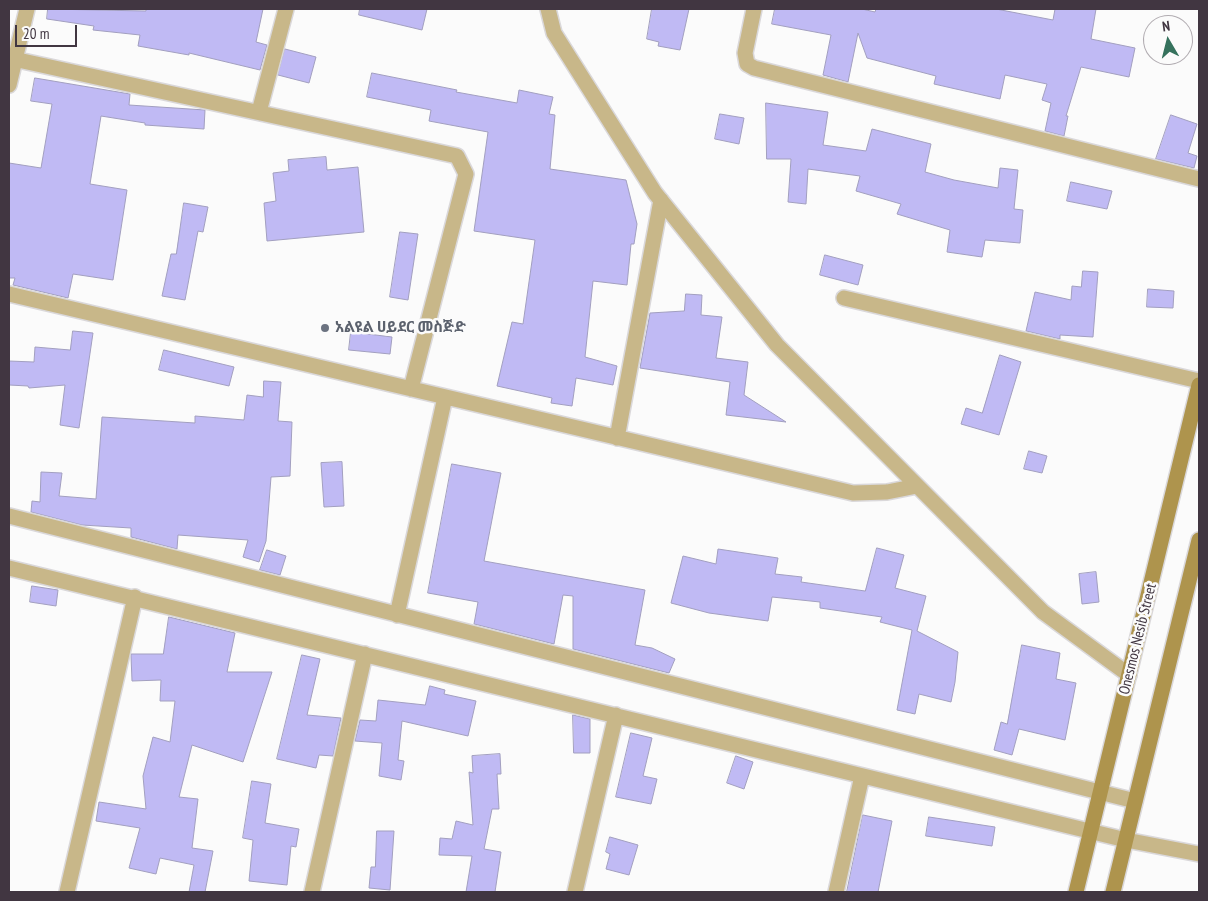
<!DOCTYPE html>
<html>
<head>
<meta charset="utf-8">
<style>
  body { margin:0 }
  #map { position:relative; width:1208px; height:901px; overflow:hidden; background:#fbfbfb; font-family:"PT Sans Narrow",sans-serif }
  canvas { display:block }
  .frame { position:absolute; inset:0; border:10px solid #413641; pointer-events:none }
  .north { position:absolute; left:1143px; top:15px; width:50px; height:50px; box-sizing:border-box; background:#fbfbfb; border:1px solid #b1acb1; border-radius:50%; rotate:352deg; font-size:14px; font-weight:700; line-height:20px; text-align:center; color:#413641 }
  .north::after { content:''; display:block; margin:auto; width:18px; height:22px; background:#36725d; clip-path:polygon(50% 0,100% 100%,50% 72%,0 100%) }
  .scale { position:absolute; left:15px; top:25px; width:62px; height:22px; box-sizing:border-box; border:2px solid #413641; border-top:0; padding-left:6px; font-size:15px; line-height:18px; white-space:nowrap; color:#413641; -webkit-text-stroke:4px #fbfbfb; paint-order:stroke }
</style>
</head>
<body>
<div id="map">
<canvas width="1208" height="901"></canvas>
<div class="frame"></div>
<div class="north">N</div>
<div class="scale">20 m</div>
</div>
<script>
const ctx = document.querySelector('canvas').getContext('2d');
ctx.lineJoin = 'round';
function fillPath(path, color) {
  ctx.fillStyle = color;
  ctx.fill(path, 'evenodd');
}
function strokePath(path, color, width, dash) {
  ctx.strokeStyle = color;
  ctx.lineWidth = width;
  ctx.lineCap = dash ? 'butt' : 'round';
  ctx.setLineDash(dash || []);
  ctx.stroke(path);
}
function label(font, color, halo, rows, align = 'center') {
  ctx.font = font + ' "PT Sans Narrow","Noto Sans Ethiopic",sans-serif';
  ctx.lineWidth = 5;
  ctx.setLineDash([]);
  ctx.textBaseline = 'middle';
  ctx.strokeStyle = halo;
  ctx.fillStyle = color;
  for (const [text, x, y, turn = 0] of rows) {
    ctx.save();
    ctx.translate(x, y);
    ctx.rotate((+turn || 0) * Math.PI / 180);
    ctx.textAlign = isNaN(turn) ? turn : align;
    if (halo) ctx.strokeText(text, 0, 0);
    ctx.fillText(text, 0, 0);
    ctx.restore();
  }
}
const building = new Path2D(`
  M48,9L146,11V9H263L256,42L267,45L260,70L189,53V55L138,46L140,35L93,30L94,26L47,19Z
  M360,9H427L422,30L359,15Z
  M652,9H689L680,50L658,46L659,42L647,39Z
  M775,9H862L875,12L876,9H996L1053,20L1055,9H1096L1091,39L1135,48L1129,77L1081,67L1066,116H1068L1064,136L1045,131L1051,103L1042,100L1047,84L1005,75L1000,99L934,84L936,76L867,58L858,33L848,82L823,75L831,35L772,24Z
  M285,49L316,57L309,83L278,75Z
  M372,73L457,90L456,92L517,103L519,90L553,97L549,114L555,115L550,169L626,180L637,224L634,244H631L627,285L593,281L585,357L617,366L613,385L576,378L572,406L551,403L552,398L497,386L512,322L523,324L535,240L474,231L488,132L429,121L431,110L367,97Z
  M35,78L130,94L129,105L205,110L204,129L145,125V123L101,116L90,184L127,190L113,280L73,274L68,298L13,285L15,278H9V163L41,168L52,104L31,101Z
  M766,103L828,112L823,145L866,151L872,129L931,144L925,172L954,180L998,188L1000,168L1018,170L1014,209L1023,210L1020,243L985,240L982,257L947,252L950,230L897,214L901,204L856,191L860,176L808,169L806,204L788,202L791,159H767Z
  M720,114L744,118L739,144L715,139Z
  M1171,115L1197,124L1188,153L1197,156L1194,168L1156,159Z
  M326,157L327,170L358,167L364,232L267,241L264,203L276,201L273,173L289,171L288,160Z
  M1071,182L1112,191L1107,209L1067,201Z
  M184,203L208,207L203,232L198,231L185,300L162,296L171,254H176Z
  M400,232L418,234L408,300L390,297Z
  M825,255L863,265L858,285L820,275Z
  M1083,271L1098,272L1093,337L1060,335V339L1026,331L1035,292L1071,300L1072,286L1081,287Z
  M1148,289L1174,291L1173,308L1147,307Z
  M686,294L702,295L701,315L722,317L716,358L748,362L744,395L786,422L726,415L730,382L640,368L650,313L684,311Z
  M73,331L93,333L79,428L60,425L65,385L29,388L28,386L9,385V361L34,362L35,347L70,350Z
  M351,332L392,337L390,354L349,350Z
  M164,350L234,367L229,386L159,370Z
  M1000,355L1021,362L999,435L961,424L966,408L982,413Z
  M264,381L281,382L278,421L292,422L290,476L271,477L266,541L259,562L243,557L248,540L178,535L177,549L131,537V528L82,525L31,512L32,501L40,502L41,472L62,473L59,496L96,499L102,417L195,423V416L244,420L247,395L263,397Z
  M1029,451L1047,456L1042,473L1024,469Z
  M342,462L344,506L324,507L321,463Z
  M452,464L501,473L484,561L645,590L635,645L652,648L675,659L669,673L573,649V596L563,595L554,644L474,624L478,602L428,593Z
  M877,548L904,555L895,588L926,596L917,631L958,652L955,682L951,702L919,694L915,714L897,710L912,630L880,622L882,617L820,608V602L772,597L768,621L709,613L671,603L683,556L716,564L718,549L778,558L775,574L802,577L801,582L865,591Z
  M267,550L286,556L280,575L260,570Z
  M1096,572L1099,602L1082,604L1079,574Z
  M32,586L58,590L56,606L30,602Z
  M169,617L235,633L227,672H272L243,762L192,745L179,797L198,799L192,848L213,851L205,892H189L194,865L160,858L156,874L129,868L140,828L96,821L99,802L146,809L143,776L153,737L170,742L175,701H160L161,680L132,681L131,656V654H163Z
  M1022,645L1060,653L1056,679L1076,683L1065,740L1019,729L1012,755L994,750L1001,722L1007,724Z
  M302,655L320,659L307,715L341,718L333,756L319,755L316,768L277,759Z
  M430,686L445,690L444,694L476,701L468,736L402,721L398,760L404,761L401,780L379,776L382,743L355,741L360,720L376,721L378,700L425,705Z
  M573,715L590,719V753H574Z
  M631,733L652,738L643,776L657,779L651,804L616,797Z
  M500,754L501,774H497L499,809H492L484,849L501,852L495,892H466L472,856L439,855L440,838L452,839L456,821L473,825L469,772L473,773L472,756Z
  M736,756L753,762L744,789L727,783Z
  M252,781L271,784L265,823L299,829L296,847L291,846L287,885L249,881L253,840L243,838Z
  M863,815L892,821L878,892H847Z
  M929,817L995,827L992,846L926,836Z
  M377,831H394L390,890L369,888L371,867H375Z
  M610,837L638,845L629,875L606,869L610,854L606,852Z`);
fillPath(building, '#c0baf4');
strokePath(building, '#a29fbf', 1);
const street = new Path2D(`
  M548,9L554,33L655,193L777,345L1043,612L1129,675
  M754,9L745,53L747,64L754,68L1199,179
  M9,58L457,156L466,174L411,389
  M9,85L27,9
  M259,112L286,9
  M9,294L853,493L887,492L917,486
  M844,298L1199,381
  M617,438L661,200
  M9,516L1135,801
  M9,568L1126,840L1199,854
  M397,615L445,397
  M67,892L135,597
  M312,892L365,654
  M575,892L616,715
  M836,892L862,776`);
const secondary = new Path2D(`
  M1076,892L1199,385
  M1113,892L1199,540`);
strokePath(street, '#dad8da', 18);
strokePath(secondary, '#dad8da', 18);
strokePath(street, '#c8b789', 15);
strokePath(secondary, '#ae944d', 15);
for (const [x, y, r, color] of [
  [325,328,5,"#6b7280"]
]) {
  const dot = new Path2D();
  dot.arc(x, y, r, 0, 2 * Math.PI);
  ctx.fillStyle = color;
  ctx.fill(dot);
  strokePath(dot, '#fbfbfb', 2);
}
label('bold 15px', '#5b616d', '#fbfbfb', [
  ["አልዩል ሀይደር መስጅድ",335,328]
], 'left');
label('15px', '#413641', '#fbfbfb', [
  ["Onesmos Nesib Street",1138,639,-76]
]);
</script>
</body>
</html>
